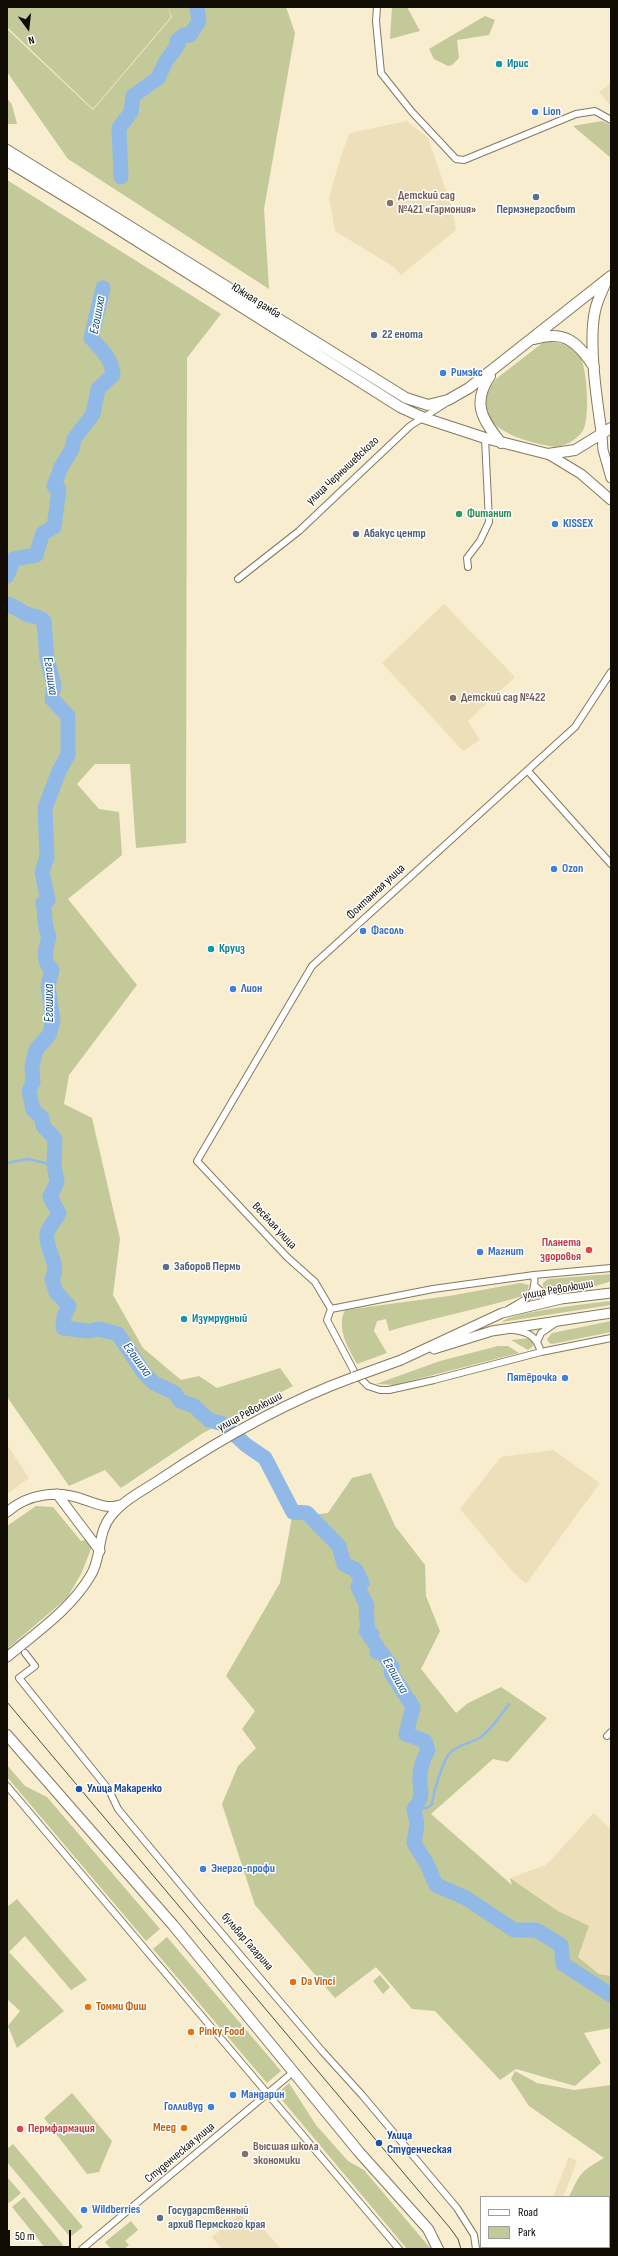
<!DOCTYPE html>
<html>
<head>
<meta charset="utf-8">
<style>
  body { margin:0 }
  #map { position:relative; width:618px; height:2256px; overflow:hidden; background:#f8edce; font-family:"Sofia Sans Condensed",sans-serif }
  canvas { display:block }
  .frame { position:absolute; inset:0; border:8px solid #100c03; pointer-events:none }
  .legend { position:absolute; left:480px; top:2196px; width:130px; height:52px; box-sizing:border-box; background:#fff; border:1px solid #9f9e9a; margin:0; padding:5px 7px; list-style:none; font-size:12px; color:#100c03 }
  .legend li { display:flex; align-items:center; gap:8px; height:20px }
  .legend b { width:20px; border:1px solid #9f9e9a }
  .north { position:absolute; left:8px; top:8px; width:40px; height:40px; -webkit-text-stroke:3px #fff; paint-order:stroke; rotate:165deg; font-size:11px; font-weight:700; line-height:16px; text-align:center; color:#100c03 }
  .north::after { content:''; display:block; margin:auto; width:14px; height:18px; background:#100c03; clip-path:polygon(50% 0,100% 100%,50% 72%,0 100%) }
  .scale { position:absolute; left:8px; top:2230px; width:63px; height:18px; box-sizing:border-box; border:2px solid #100c03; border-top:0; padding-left:5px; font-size:12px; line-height:14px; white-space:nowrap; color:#100c03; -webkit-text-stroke:3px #fff; paint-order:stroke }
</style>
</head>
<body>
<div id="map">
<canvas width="618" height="2256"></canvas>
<div class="frame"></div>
<ul class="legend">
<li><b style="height:5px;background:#fff"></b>Road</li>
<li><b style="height:11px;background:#c3c999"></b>Park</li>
</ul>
<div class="north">N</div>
<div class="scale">50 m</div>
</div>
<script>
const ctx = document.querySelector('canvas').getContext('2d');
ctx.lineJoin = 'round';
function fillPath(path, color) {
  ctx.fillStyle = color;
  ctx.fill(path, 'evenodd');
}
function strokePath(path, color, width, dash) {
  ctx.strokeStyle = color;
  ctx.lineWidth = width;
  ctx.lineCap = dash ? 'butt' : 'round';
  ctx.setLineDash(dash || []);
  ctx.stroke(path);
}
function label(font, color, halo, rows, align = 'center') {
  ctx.font = font + ' "Sofia Sans Condensed",sans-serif';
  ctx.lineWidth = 3;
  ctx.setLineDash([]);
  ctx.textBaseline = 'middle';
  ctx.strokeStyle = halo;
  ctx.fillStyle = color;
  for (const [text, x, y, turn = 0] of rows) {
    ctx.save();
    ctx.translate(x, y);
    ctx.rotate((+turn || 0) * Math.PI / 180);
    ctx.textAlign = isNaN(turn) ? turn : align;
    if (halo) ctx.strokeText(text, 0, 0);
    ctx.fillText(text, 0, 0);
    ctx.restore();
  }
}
fillPath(new Path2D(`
  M611,83V106L599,92Z
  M407,121L428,138L452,208L456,230L401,275L394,267L335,231L329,197L343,150L350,133Z
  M444,604L515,677L468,721L480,740L463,751L382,663Z
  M7,1445L29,1478L7,1494Z
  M553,1450L600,1483L526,1584L512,1571L460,1509L501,1457Z
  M594,1813L611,1830V1976L599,1974L578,1957L588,1926L558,1911L510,1878L546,1865Z
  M569,2157L577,2161L563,2197H553Z
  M240,2214L249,2224L255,2219L281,2249H220L221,2248L212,2237Z`), '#eddfba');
fillPath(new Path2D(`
  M7,7H168L171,17L93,109L7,27Z
  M168,7H286L295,33L264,209L269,289L68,159L7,72V29L93,110L172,17Z
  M392,7H407L420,31L390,39Z
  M485,16L495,20L489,35L457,40L459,58L452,65L448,66L434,59L429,49Z
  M7,98L12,105L17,124H7Z
  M602,121L611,125V158L573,126Z
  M7,180L221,314L187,358L186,843L136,848L130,764H95L77,784L99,809L119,812L122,855L68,899L137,985L69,1075L64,1104L92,1118L120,1239L113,1295L143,1348L181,1380L199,1376L217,1388L280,1368L293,1386L203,1433L121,1488L105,1470L69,1486L7,1397Z
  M545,341C557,343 571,344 579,354C587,365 591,421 582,432C575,441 566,445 556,447C521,442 461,424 496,379Z
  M611,1274V1281C600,1286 550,1298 543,1287V1283L548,1279Z
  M520,1283L529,1285L526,1295C481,1309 435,1317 389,1331L386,1319L377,1321L374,1331L387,1353L357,1364C348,1348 336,1328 345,1310L449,1296Z
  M611,1301V1305L502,1322C511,1312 593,1303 611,1301Z
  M611,1321V1332L552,1344L549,1343L547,1339L552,1333Z
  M530,1338L532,1341L533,1346L528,1350L511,1340Z
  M498,1346H508L519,1353L394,1385L376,1384L440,1361Z
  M371,1473L395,1526L425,1565L426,1596L440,1631L421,1669L456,1713L468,1703L501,1687L547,1718L508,1762L493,1759L431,1814L512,1885L510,1878L558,1911L589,1926L578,1957L599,1974L611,1976V2028L584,2033L601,2063L575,2086L516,2069L500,2080L435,2011L412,2009L376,1967L335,1998L255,1905L222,1804L238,1766L256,1748L242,1729L255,1711L226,1676L280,1583L292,1517L328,1513L352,1478Z
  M36,1506L53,1507L81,1541L85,1540L92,1547L81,1574L67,1598L7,1649V1526Z
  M7,1765L25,1786L47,1797L160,1929L146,1941L7,1777Z
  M17,1899L87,1980L71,1990L25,1936L9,1952L64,2011L17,2048L8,2026L20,2011L7,1999V1907Z
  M167,1937L281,2071L267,2083L153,1949Z
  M380,1975L390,1987L383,1994L373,1981Z
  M515,2071L537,2083L574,2090L611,2085V2249H585L583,2247H609V2197H569C581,2172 580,2172 604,2158L529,2106L511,2079Z
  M289,2083L316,2125L348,2161L364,2170L431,2249H407L277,2094Z
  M72,2093L112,2141L99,2172L87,2174L44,2118Z
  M13,2144L83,2227L70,2237L7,2162V2149Z
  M7,2177L21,2193L9,2203L7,2201Z
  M24,2197L63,2245L58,2249H46L12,2207Z
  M131,2221L138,2230L125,2241L129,2245L124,2249H111L105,2242Z`), '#c3c999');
strokePath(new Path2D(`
  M7,1163L28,1159L54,1165
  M414,1809L427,1808L432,1804C433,1794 443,1759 451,1752C459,1744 472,1743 481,1737C493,1728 500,1716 509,1704`), '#90b9e7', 2.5);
strokePath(new Path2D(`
  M121,177L119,128L131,112L133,96L158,78L166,61L178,45L177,41L184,35H190L199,21L197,7
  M7,576L14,559L36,555L43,533L54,527L59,489L54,486L61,467L72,449L74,439L93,414L98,389L113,375C112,359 102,350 91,338L103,288
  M7,604C14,606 18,609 24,613C31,617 38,615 44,621L47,659L54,685L52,699L68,716V755L59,771L45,808L47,857L42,872L48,900L43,903C46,916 43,924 49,937C45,950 42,960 52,970L48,986L53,1021L49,1035L36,1050L32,1066L33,1082L29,1091L33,1110L42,1118L43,1126L55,1139L54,1165L57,1182L50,1197L59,1213C56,1220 48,1227 47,1234C45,1250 61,1264 52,1279L56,1292L69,1306L64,1316L63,1328L89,1331L99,1329L118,1334L144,1373L154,1383L175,1393L180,1401L194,1406L209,1420L223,1424L246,1445L265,1458L293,1512L307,1513L339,1546L344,1564L356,1570L362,1583L358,1587L367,1606C364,1615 370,1622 366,1631L372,1634L370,1637L377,1646V1652L382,1653L392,1667L391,1673L413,1707L406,1734L425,1741L428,1750C423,1759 420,1767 420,1777C419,1794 426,1792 414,1809L417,1824L414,1843L427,1864L436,1885L466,1898L514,1930H536L561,1945L563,1964L611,1995`), '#90b9e7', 15);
const minor = new Path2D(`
  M377,7L376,21L381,73L412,112L456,159L464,160L576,114L595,111L611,120
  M468,567L467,558L480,541L489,522L485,438
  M238,579L299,531L410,426L446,403
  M528,771L611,864
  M536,1287L545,1295L557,1298
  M331,1309L315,1282L287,1257L197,1161L312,966L575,727L611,672
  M331,1309L327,1320L355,1373L368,1386L380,1390H389L434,1380L541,1352L611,1338
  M331,1309L433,1289L534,1275L611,1268
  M509,1309C525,1299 537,1297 534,1275
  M513,1330C529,1332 536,1336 541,1352
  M538,1340L541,1333L554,1324
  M25,1653L35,1666L19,1678L109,1790L118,1809L201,1909L323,2052L362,2095L457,2208L474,2235L476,2249
  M607,1736L611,1732
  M7,1786L399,2249
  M82,2249L292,2073`);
const secondary = new Path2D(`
  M602,435L603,450L611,478
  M548,454L581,474L611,500
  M434,1349L492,1331L611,1313
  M401,1360L502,1313L561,1299L611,1293
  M57,1494L100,1551
  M7,1512C29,1493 58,1490 85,1500C98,1504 106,1509 120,1505
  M7,1657C37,1632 71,1609 91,1575C102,1557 97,1533 111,1516C124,1500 142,1491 159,1480C220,1439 285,1402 354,1377`);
const primary = new Path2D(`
  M7,150L406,398L428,405L448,400L469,388L611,276
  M7,161L104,220L400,407L424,418L485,438L548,454L575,450L611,428
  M534,339C565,330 578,342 594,367
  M490,376C471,404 483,420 501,443
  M602,435C597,402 588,342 595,311C597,300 603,290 607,279
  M7,1735L173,1925L359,2152L428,2229L438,2249`);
strokePath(minor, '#83795e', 8);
strokePath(secondary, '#83795e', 11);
strokePath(primary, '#83795e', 12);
strokePath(minor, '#fff', 6);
strokePath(secondary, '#fff', 9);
strokePath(primary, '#fff', 10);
strokePath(new Path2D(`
  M7,1702L450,2228L458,2239L461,2249`), '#534d3d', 1);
const secondaryBridge = new Path2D(`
  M354,1377L401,1360`);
strokePath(secondaryBridge, '#83795e', 11, []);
strokePath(secondaryBridge, '#fff', 9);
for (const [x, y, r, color] of [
  [499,64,4,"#0f9aa8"],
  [535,112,4,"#3f7fe0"],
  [536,197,4,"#5c6f8a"],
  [390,203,4,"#8d6e63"],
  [374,335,4,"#5c6f8a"],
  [443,373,4,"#3f7fe0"],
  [459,514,4,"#2e9e5b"],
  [555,524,4,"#3f7fe0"],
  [356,534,4,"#5c6f8a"],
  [453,698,4,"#8d6e63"],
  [554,869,4,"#3f7fe0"],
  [363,931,4,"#3f7fe0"],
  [211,949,4,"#0f9aa8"],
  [233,989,4,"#3f7fe0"],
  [589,1250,4,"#e0444e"],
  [480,1252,4,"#3f7fe0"],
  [166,1267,4,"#5c6f8a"],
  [184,1319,4,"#0f9aa8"],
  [565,1378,4,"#3f7fe0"],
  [79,1789,4,"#1a4fb4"],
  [203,1869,4,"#3f7fe0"],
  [293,1982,4,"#e8710a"],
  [88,2007,4,"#e8710a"],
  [191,2032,4,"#e8710a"],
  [233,2095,4,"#3f7fe0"],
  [211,2107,4,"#3f7fe0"],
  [184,2128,4,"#e8710a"],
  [20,2129,4,"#e0444e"],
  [379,2143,4,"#1a4fb4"],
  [245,2154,4,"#8d6e63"],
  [84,2210,4,"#3f7fe0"],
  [160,2218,4,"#5c6f8a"]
]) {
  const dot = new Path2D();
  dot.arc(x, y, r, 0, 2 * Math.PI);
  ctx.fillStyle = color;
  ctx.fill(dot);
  strokePath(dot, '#fff', 1.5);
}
label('bold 12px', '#0d838f', '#fff', [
  ["Ирис",507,64],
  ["Круиз",219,949],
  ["Изумрудный",192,1319]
], 'left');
label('bold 12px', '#366cbe', '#fff', [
  ["Lion",543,112],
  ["Римэкс",451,373],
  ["KISSEX",563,524],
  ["Ozon",562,869],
  ["Фасоль",371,931],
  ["Лион",241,989],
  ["Магнит",488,1252],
  ["Пятёрочка",557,1378,"right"],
  ["Энерго-профи",211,1869],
  ["Мандарин",241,2095],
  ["Голливуд",203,2107,"right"],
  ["Wildberries",92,2210]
], 'left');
label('bold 12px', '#785e54', '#fff', [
  ["Детский сад",398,196],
  ["№421 «Гармония»",398,210],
  ["Детский сад №422",461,698],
  ["Высшая школа",253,2147],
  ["экономики",253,2161]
], 'left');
label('bold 12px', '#4e5e75', '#fff', [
  ["Пермэнергосбыт",536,210,"center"],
  ["22 енота",382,335],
  ["Абакус центр",364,534],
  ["Заборов Пермь",174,1267],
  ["Государственный",168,2211],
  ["архив Пермского края",168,2225]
], 'left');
label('12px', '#100c03', '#fff', [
  ["Южная дамба",256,301,32],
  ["улица Чернышевского",343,471,-43],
  ["Фонтанная улица",376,892,-43],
  ["Весёлая улица",274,1226,47],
  ["улица Революции",558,1290,-10],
  ["улица Революции",250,1412,-28],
  ["бульвар Гагарина",247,1942,49],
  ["Студенческая улица",180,2153,-40]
]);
label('bold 12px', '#27864d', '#fff', [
  ["Фитанит",467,514]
], 'left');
label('bold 12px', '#be3a42', '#fff', [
  ["Планета",581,1243],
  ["здоровья",581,1257],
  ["Пермфармация",28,2129,"left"]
], 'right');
label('bold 12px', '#164399', '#fff', [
  ["Улица Макаренко",87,1789],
  ["Улица",387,2136],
  ["Студенческая",387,2150]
], 'left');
label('bold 12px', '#c56008', '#fff', [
  ["Da Vinci",301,1982],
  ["Томми Фиш",96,2007],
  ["Pinky Food",199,2032],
  ["Меед",176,2128,"right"]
], 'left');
label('italic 13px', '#114c83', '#fff', [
  ["Егошиха",98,315,-79],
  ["Егошиха",50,676,82],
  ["Егошиха",50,1003,-90],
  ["Егошиха",137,1360,54],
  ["Егошиха",395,1676,61]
]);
</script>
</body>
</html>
